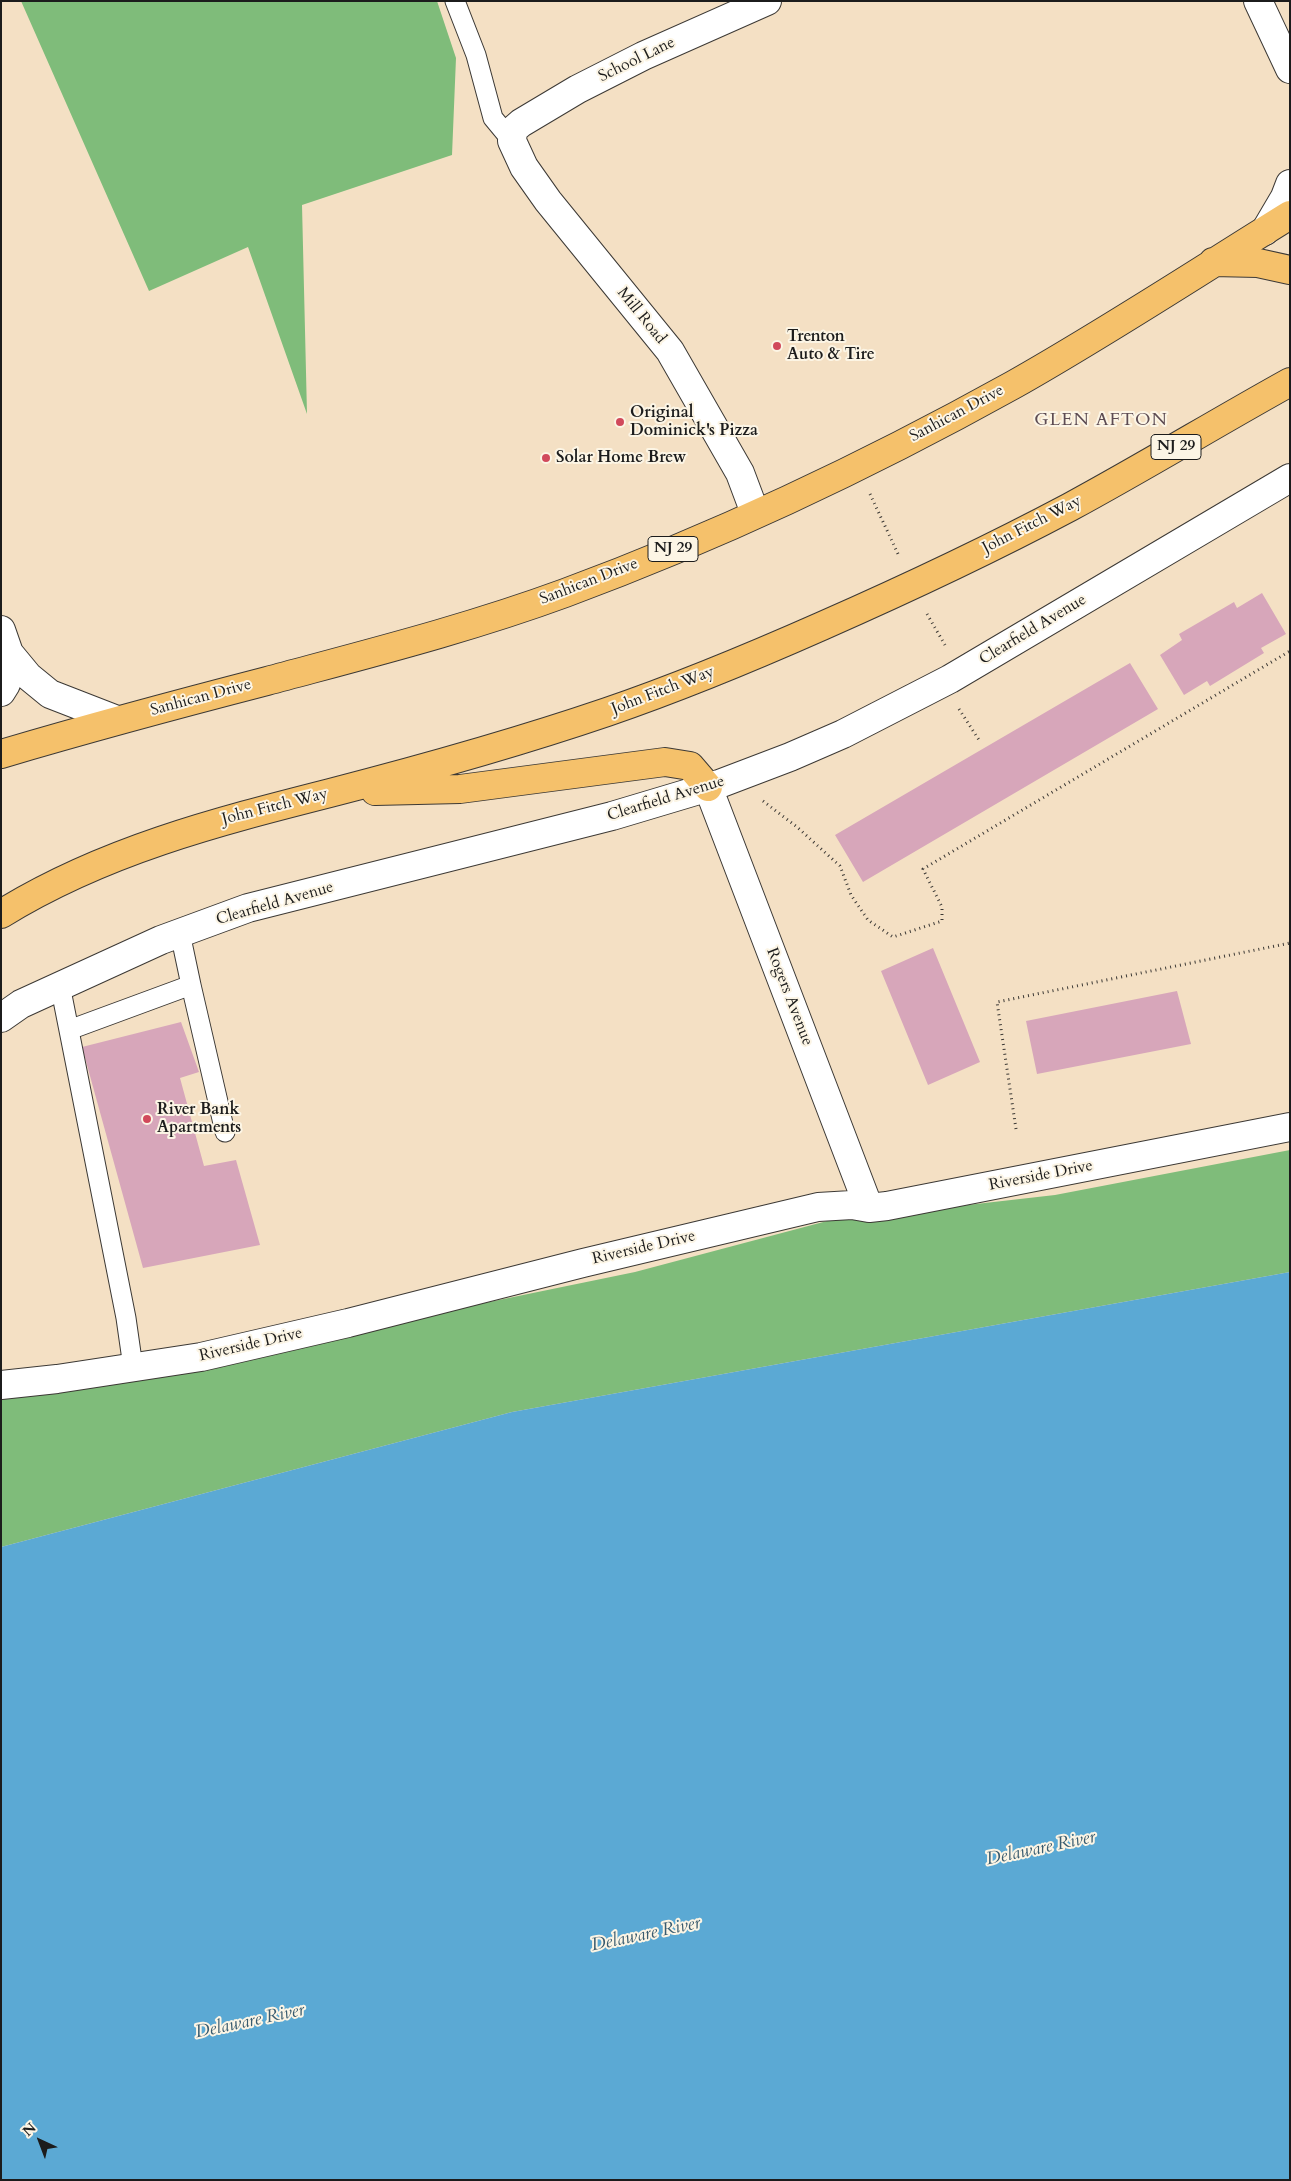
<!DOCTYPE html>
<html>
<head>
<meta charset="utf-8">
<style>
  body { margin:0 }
  #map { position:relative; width:1291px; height:2181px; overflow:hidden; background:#f4e0c4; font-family:Cardo,serif }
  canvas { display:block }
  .frame { position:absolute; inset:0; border:2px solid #1c1c1c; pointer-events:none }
  .north { position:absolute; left:15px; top:2116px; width:50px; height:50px; -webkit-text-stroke:4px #fcf5e5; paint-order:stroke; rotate:317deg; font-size:14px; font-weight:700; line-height:20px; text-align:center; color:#1c1c1c }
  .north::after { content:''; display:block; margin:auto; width:18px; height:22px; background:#1c1c1c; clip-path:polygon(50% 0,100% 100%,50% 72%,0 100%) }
</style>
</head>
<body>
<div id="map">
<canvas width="1291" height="2181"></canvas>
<div class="frame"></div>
<div class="north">N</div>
</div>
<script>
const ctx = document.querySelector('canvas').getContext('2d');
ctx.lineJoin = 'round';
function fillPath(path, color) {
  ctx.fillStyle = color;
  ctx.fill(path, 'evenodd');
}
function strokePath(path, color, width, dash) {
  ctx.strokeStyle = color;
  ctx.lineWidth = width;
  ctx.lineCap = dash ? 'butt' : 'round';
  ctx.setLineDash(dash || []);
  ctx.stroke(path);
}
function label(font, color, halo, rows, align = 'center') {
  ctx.font = font + ' Cardo,serif';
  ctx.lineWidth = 4;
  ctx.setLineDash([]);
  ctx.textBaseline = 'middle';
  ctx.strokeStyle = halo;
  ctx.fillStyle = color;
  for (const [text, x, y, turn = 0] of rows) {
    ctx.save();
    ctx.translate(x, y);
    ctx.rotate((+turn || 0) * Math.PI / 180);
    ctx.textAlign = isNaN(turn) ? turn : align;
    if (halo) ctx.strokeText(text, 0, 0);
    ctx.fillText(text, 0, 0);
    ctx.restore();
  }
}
fillPath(new Path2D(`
  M21,1H437L456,58L452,155L302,205L307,414L248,247L149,291Z
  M1290,1150V1272L512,1412L1,1547V1399L32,1396L635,1272L827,1221L1055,1195Z`), '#7fbc7a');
fillPath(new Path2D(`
  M1290,1272V2180H1V1547L512,1412Z`), '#5ba9d4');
fillPath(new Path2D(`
  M1262,593L1286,634L1261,648L1264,653L1210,686L1207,681L1184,695L1160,655L1182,640L1179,634L1234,602L1237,608Z
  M1130,663L1158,709L863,882L835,835Z
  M933,948L980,1062L928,1085L881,971Z
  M1177,991L1191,1044L1037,1074L1026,1021Z
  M181,1022L199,1072L180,1078L204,1166L236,1160L260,1245L143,1268L82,1047Z`), '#d7a6ba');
const lane = new Path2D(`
  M455,1L476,55L493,118L512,141
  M180,933L191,985
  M60,985L126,1318L133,1367
  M69,1030L191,985L225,1132`);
const street = new Path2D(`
  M1258,1L1290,69
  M1265,231L1285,197L1290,184
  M755,513L740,473L670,351L548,201L524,167L512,141L513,130L521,123L578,89L643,56L767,1
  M1,630L9,653L28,676L50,694L117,720
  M1,692L6,684L9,653
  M708,787L869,1208
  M1,1018L21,1004L161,940L248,908L612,816L719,784L790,757L843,734L950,679L1290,478
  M1,1385L57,1379L201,1357L348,1323L583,1263L818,1207L852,1205L869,1208L887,1206L1290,1127`);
const highway = new Path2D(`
  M1213,262L1258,263L1290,270
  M1,754C89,728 178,704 267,681C367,654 467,629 565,593C719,536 869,465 1013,385C1107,332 1198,272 1290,215
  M375,791L460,789L665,762L690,766L708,787
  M1,914C103,851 216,822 330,793C423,769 516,743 607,712C680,687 752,657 822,626C906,589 989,550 1070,507C1144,467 1216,423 1290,382`);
strokePath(lane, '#3c3935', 21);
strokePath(street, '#3c3935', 30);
strokePath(highway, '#3c3935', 30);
strokePath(new Path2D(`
  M870,494L899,556
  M927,614L945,645
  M959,709L979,740
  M763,801L797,827L840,866L851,895L868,920L893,937L942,921V907L923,869L1290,651
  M1016,1129L997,1002L1290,943`), '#3c3935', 3, [1, 4]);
strokePath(lane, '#fff', 19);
strokePath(street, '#fff', 28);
strokePath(highway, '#f5c16b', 28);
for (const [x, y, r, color] of [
  [777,346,5,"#d1495b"],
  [620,422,5,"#d1495b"],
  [546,458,5,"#d1495b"],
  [147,1119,5,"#d1495b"]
]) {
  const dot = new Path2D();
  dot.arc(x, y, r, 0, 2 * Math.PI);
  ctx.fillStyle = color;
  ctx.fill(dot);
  strokePath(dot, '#fcf5e5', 2);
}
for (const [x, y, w] of [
  [1176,447,50],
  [673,549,50]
]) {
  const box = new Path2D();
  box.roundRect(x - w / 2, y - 12.5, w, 25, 4);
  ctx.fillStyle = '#fcf5e5';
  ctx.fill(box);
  strokePath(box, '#1c1c1c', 1);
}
label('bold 15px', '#1c1c1c', null, [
  ["NJ 29",1176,447],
  ["NJ 29",673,549]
]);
label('16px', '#1c1c1c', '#fcf5e5', [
  ["School Lane",637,60,-26],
  ["Mill Road",641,316,51],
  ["Sanhican Drive",957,414,-28],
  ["John Fitch Way",1032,525,-27],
  ["Sanhican Drive",589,582,-21],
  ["Clearfield Avenue",1033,630,-31],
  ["John Fitch Way",663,691,-21],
  ["Sanhican Drive",201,698,-15],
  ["Clearfield Avenue",666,799,-17],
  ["John Fitch Way",275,807,-14],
  ["Clearfield Avenue",275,904,-16],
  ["Rogers Avenue",789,997,69],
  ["Riverside Drive",1041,1176,-11],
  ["Riverside Drive",644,1248,-13],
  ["Riverside Drive",251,1345,-13]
]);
label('bold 16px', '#1c1c1c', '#fcf5e5', [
  ["Trenton",787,337],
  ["Auto & Tire",787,355],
  ["Original",630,413],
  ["Dominick's Pizza",630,431],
  ["Solar Home Brew",556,458],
  ["River Bank",157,1110],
  ["Apartments",157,1128]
], 'left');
ctx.letterSpacing = '1px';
label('18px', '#5d4c53', '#fcf5e5', [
  ["GLEN AFTON",1101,421]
]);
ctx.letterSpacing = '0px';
label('italic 18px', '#385b6f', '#fcf5e5', [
  ["Delaware River",1041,1849,-12],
  ["Delaware River",646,1935,-12],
  ["Delaware River",250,2022,-12]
]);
</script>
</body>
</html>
